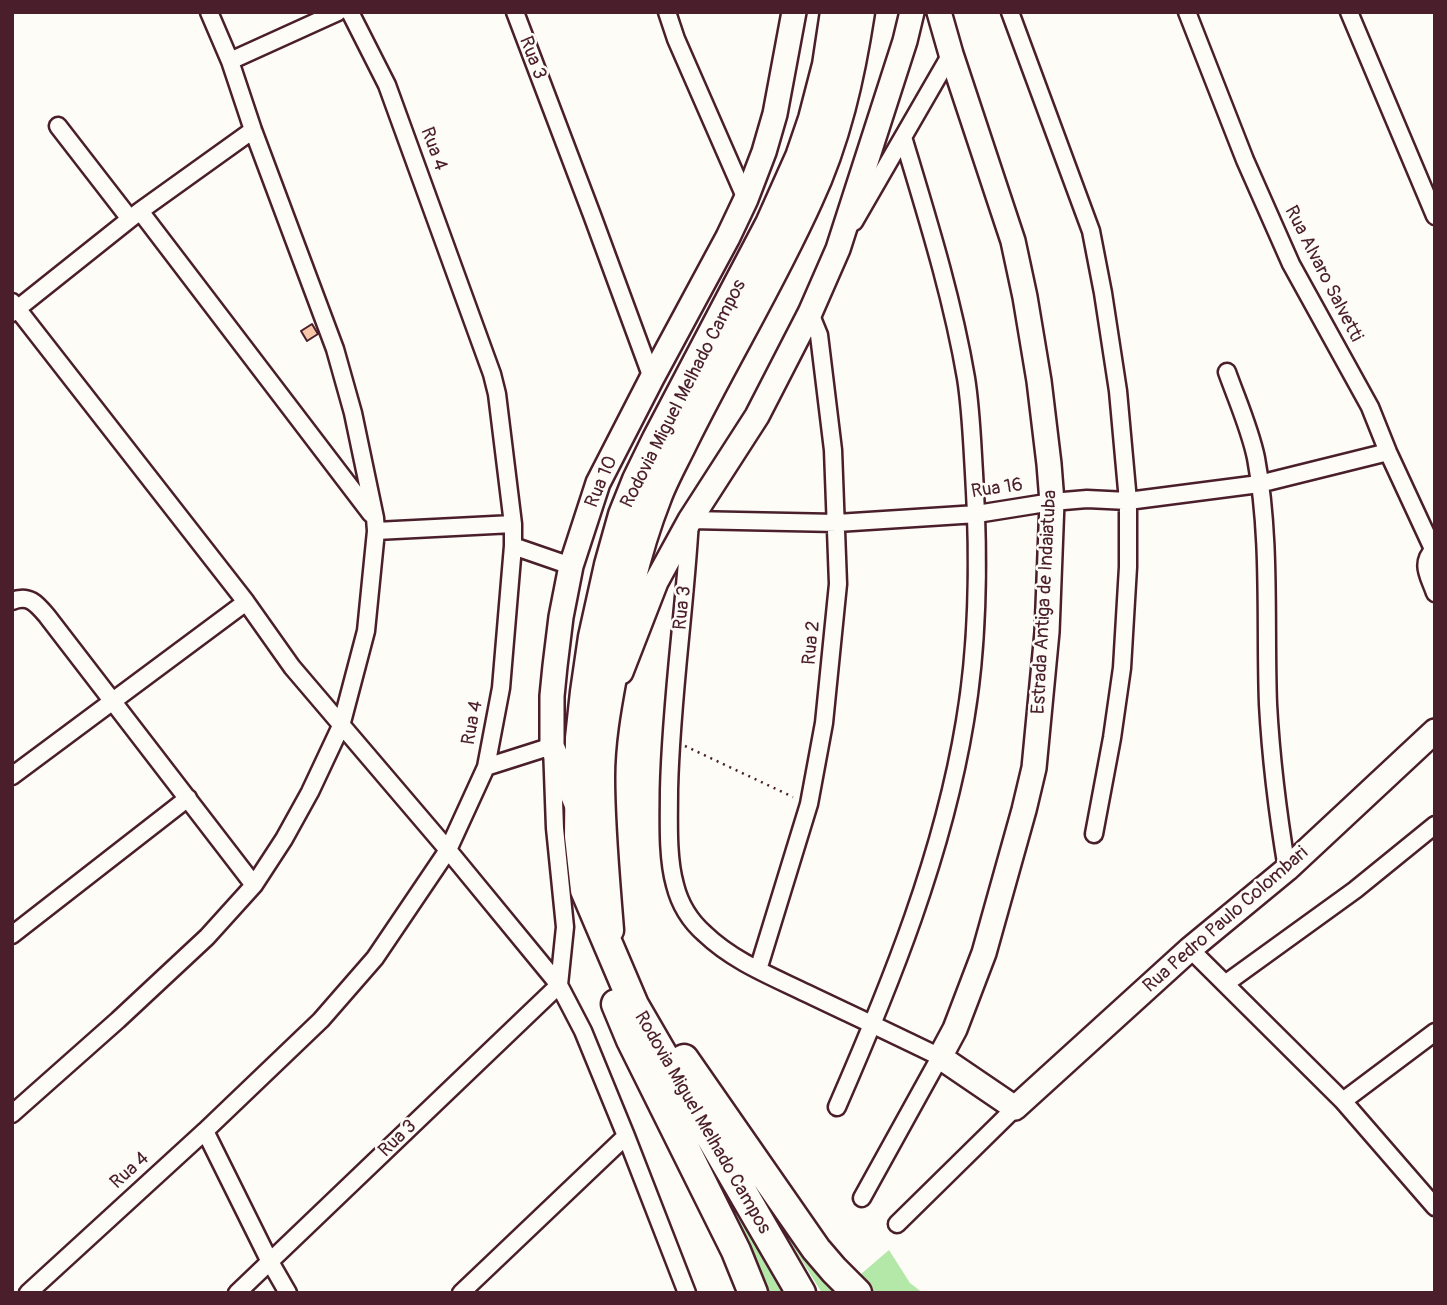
<!DOCTYPE html>
<html>
<head>
<meta charset="utf-8">
<style>
  body { margin:0 }
  #map { position:relative; width:1447px; height:1305px; overflow:hidden; background:#fdfcf7; font-family:Pangolin,sans-serif }
  canvas { display:block }
  .frame { position:absolute; inset:0; border:14px solid #4a1f2b; pointer-events:none }
</style>
</head>
<body>
<div id="map">
<canvas width="1447" height="1305"></canvas>
<div class="frame"></div>
</div>
<script>
const ctx = document.querySelector('canvas').getContext('2d');
ctx.lineJoin = 'round';
function fillPath(path, color) {
  ctx.fillStyle = color;
  ctx.fill(path, 'evenodd');
}
function strokePath(path, color, width, dash) {
  ctx.strokeStyle = color;
  ctx.lineWidth = width;
  ctx.lineCap = dash ? 'butt' : 'round';
  ctx.setLineDash(dash || []);
  ctx.stroke(path);
}
function label(font, color, halo, rows, align = 'center') {
  ctx.font = font + ' Pangolin,sans-serif';
  ctx.lineWidth = 5;
  ctx.setLineDash([]);
  ctx.textBaseline = 'middle';
  ctx.strokeStyle = halo;
  ctx.fillStyle = color;
  for (const [text, x, y, turn = 0] of rows) {
    ctx.save();
    ctx.translate(x, y);
    ctx.rotate((+turn || 0) * Math.PI / 180);
    ctx.textAlign = isNaN(turn) ? turn : align;
    if (halo) ctx.strokeText(text, 0, 0);
    ctx.fillText(text, 0, 0);
    ctx.restore();
  }
}
fillPath(new Path2D(`
  M742,1164L844,1293H822Z
  M710,1167L785,1293H765Z
  M889,1250L910,1283L923,1293H869L854,1280Z`), '#b4e8a9');
const building = new Path2D(`
  M312,324L318,334L307,341L301,331Z`);
fillPath(building, '#f8c6a8');
strokePath(building, '#4a1f2b', 2);
const street = new Path2D(`
  M515,12L592,215L652,378
  M667,12L676,39L746,199
  M1010,12L1091,231L1103,293L1118,391L1128,501V567L1122,668L1112,738L1094,834
  M1187,12L1245,160L1291,264L1370,407L1388,452L1433,549
  M1349,12L1435,216
  M230,61L338,12
  M58,126L130,219
  M140,211L371,514
  M854,222L951,54
  M12,302L246,602L292,667L448,850L559,985L583,1031L626,1136L687,1293
  M12,313L140,211L253,130
  M1227,372C1237,400 1250,429 1256,458C1271,539 1265,623 1268,704C1271,760 1278,815 1287,869
  M376,531L513,524
  M513,546L571,566
  M1435,548C1419,564 1429,575 1435,593
  M12,601C29,594 37,604 47,616L254,885
  M486,767L552,746L555,828L565,927L559,985
  M12,776L246,602
  M12,935L188,798
  M1190,949L1343,1101L1435,1207
  M758,970L809,804L824,723L838,584L833,450L819,335L810,313
  M1225,984L1355,890L1435,825
  M1343,1101L1435,1032
  M837,1107C891,983 943,855 965,721C979,639 979,555 974,473C972,441 971,409 966,378C952,296 927,217 903,137
  M12,1114L118,1020L207,937L254,885L284,839L310,792L341,726L366,631L376,531L375,518L353,413L335,349L253,130L230,61L209,12
  M205,1131L269,1260L288,1293
  M862,1198L940,1057C895,1035 850,1014 806,993C771,976 733,961 705,934C690,921 680,905 675,885C667,857 669,819 669,790C671,699 685,610 690,520L837,523L977,514L1052,502L1087,499L1128,501L1259,484L1388,452
  M897,1224L1015,1108
  M28,1293L205,1131L321,1020L375,958L448,850L486,767L501,688L513,546V524L497,394L492,374L387,85L350,12
  M237,1293L559,985
  M461,1293L626,1136`);
const secondary = new Path2D(`
  M939,12L951,54L1013,241L1025,297L1039,381L1049,464L1052,502L1047,632L1034,768L1024,810L984,953L955,1029L940,1057L1015,1108L1190,949L1287,869L1435,731
  M621,672L656,582L690,520L757,416L810,313L838,249L905,41L912,12
  M577,806L552,746V696L555,666L561,617L571,566L598,483L652,378L728,237L746,199L764,152L775,114L794,12`);
const highway = new Path2D(`
  M609,930C605,879 600,828 600,777C600,743 606,709 612,677C622,616 634,555 657,497C664,478 675,459 684,440C724,359 771,282 808,200C836,140 850,77 860,12
  M616,1004L631,1040L736,1251L753,1293
  M684,1059L816,1249L834,1270L857,1293
  M801,1293L634,1005L585,890L579,836L580,738L585,692L593,637L609,565L623,515L637,480L657,439L770,224L800,157L813,119L827,65L835,12`);
strokePath(street, '#4a1f2b', 21);
strokePath(secondary, '#4a1f2b', 28);
strokePath(highway, '#4a1f2b', 33);
strokePath(new Path2D(`
  M685,746L793,797`), '#4a1f2b', 2.5, [2, 5]);
strokePath(street, '#fdfcf7', 16);
strokePath(secondary, '#fdfcf7', 23);
strokePath(highway, '#fdfcf7', 28);
label('19px', '#4a1f2b', '#fdfcf7', [
  ["Rua 3",532,58,69],
  ["Rua 4",433,149,70],
  ["Rua Alvaro Salvetti",1323,274,63],
  ["Rodovia Miguel Melhado Campos",684,394,-63],
  ["Rua 10",602,482,-67],
  ["Rua 16",997,489,-8],
  ["Estrada Antiga de Indaiatuba",1045,602,-87],
  ["Rua 3",683,608,-84],
  ["Rua 2",812,643,-84],
  ["Rua 4",473,723,-79],
  ["Rua Pedro Paulo Colombari",1226,920,-41],
  ["Rodovia Miguel Melhado Campos",702,1123,60],
  ["Rua 3",398,1139,-44],
  ["Rua 4",130,1171,-42]
]);
</script>
</body>
</html>
